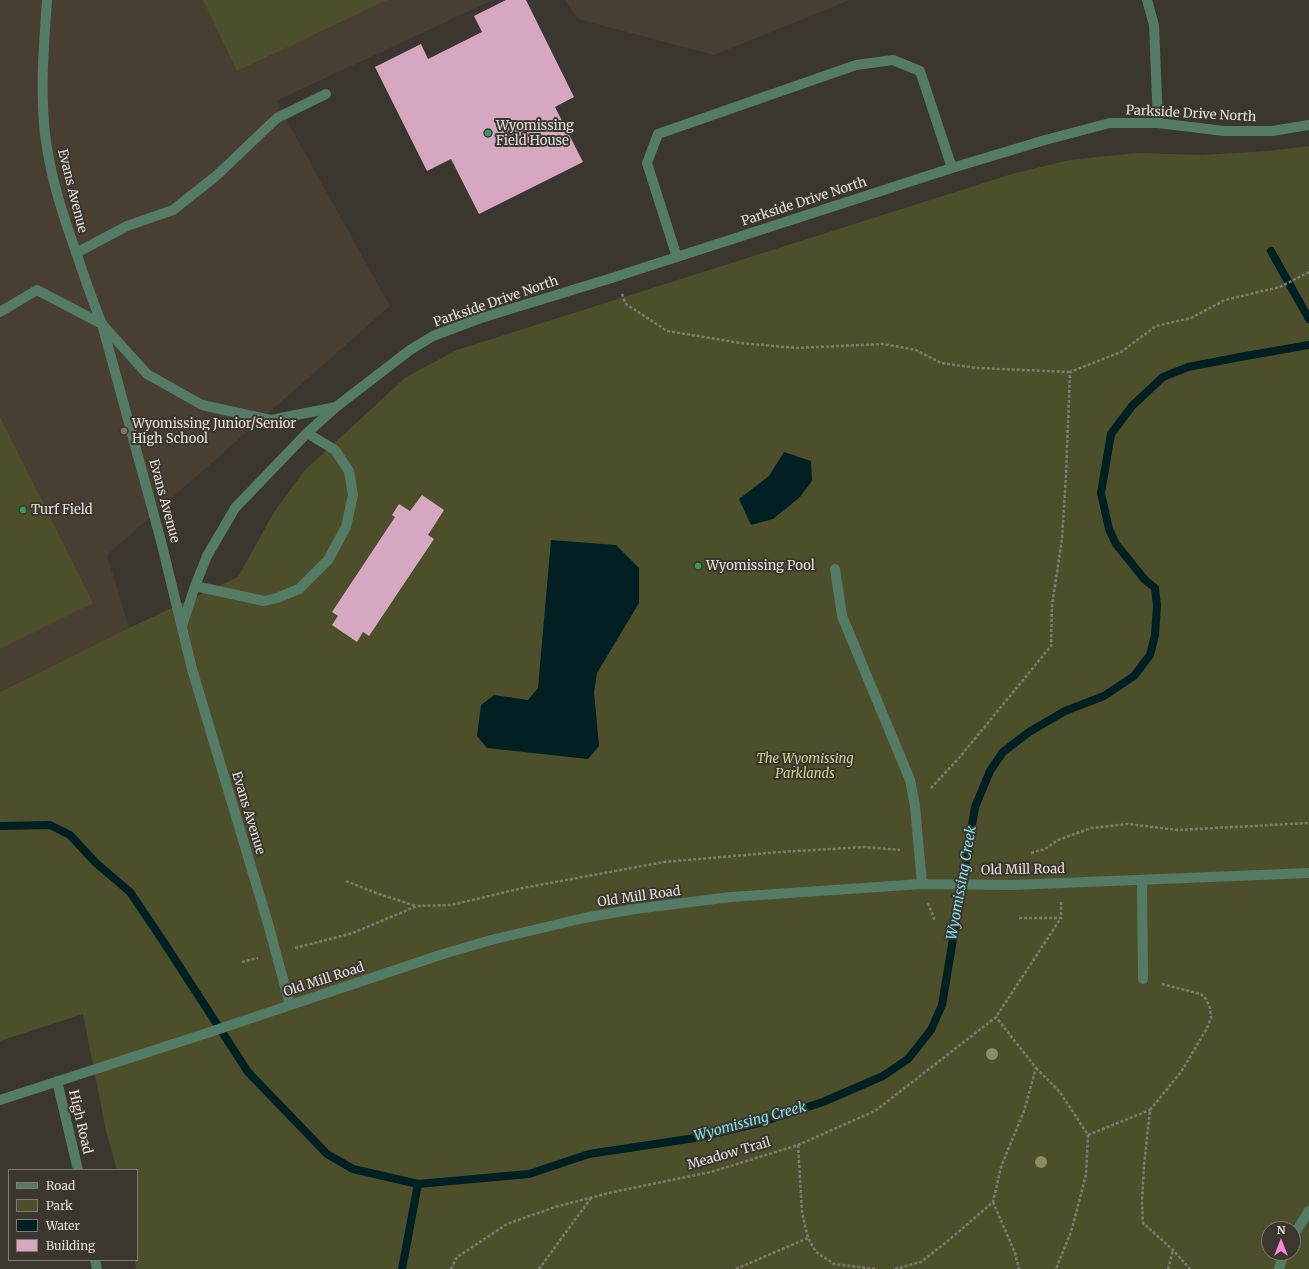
<!DOCTYPE html>
<html>
<head>
<meta charset="utf-8">
<style>
  body { margin:0 }
  #map { position:relative; width:1309px; height:1269px; overflow:hidden; background:#3b362e; font-family:Merriweather,serif }
  canvas { display:block }
  .legend { position:absolute; left:8px; top:1169px; width:130px; height:92px; box-sizing:border-box; background:#3b362e; border:1px solid #7f7a74; margin:0; padding:5px 7px; list-style:none; font-size:12px; color:#e4e1dc }
  .legend li { display:flex; align-items:center; gap:8px; height:20px }
  .legend b { width:20px; border:1px solid #7f7a74 }
  .north { position:absolute; left:1261px; top:1221px; width:40px; height:40px; box-sizing:border-box; background:#3b362e; border:1px solid #7f7a74; border-radius:50%; rotate:0deg; font-size:11px; font-weight:700; line-height:16px; text-align:center; color:#e4e1dc }
  .north::after { content:''; display:block; margin:auto; width:14px; height:18px; background:#ff85de; clip-path:polygon(50% 0,100% 100%,50% 72%,0 100%) }
</style>
</head>
<body>
<div id="map">
<canvas width="1309" height="1269"></canvas>
<ul class="legend">
<li><b style="height:5px;background:#537b66"></b>Road</li>
<li><b style="height:11px;background:#4d4f2b"></b>Park</li>
<li><b style="height:11px;background:#002023"></b>Water</li>
<li><b style="height:11px;background:#d5a7c0"></b>Building</li>
</ul>
<div class="north">N</div>
</div>
<script>
const ctx = document.querySelector('canvas').getContext('2d');
ctx.lineJoin = 'round';
function fillPath(path, color) {
  ctx.fillStyle = color;
  ctx.fill(path, 'evenodd');
}
function strokePath(path, color, width, dash) {
  ctx.strokeStyle = color;
  ctx.lineWidth = width;
  ctx.lineCap = dash ? 'butt' : 'round';
  ctx.setLineDash(dash || []);
  ctx.stroke(path);
}
function label(font, color, halo, rows, align = 'center') {
  ctx.font = font + ' Merriweather,serif';
  ctx.lineWidth = 4;
  ctx.setLineDash([]);
  ctx.textBaseline = 'middle';
  ctx.strokeStyle = halo;
  ctx.fillStyle = color;
  for (const [text, x, y, turn = 0] of rows) {
    ctx.save();
    ctx.translate(x, y);
    ctx.rotate((+turn || 0) * Math.PI / 180);
    ctx.textAlign = isNaN(turn) ? turn : align;
    if (halo) ctx.strokeText(text, 0, 0);
    ctx.fillText(text, 0, 0);
    ctx.restore();
  }
}
fillPath(new Path2D(`
  M0,0H493L276,101L390,306L107,555L129,628L0,692Z
  M565,0H850L714,55L578,19Z`), '#483f32');
fillPath(new Path2D(`
  M203,0H387L237,71Z
  M1309,146V1269H136L135,1260H137V1170H117L106,1131L83,1014L0,1041V692L129,628L238,577L274,512L304,471L406,377L457,350L1012,174L1069,160L1137,153L1202,155L1268,151ZM1269,1229H1293V1253H1269Z
  M0,417L93,603L0,649Z`), '#4d4f2b');
fillPath(new Path2D(`
  M784,452L811,461L812,481L800,497L773,519L751,525L739,499L769,476Z
  M551,540L616,545L639,568V603L597,673L594,692L599,746L588,759L487,748L477,736L481,705L494,695L528,700L538,688Z`), '#002023');
strokePath(new Path2D(`
  M1271,251L1309,319
  M0,826L50,825L70,835L96,863L130,892L163,941L248,1072L327,1154L353,1169L418,1184L529,1174L589,1154L695,1138L759,1123L823,1102L883,1076L908,1059L931,1030L942,1005L975,807L990,771L1003,752L1029,732L1065,711L1104,696L1134,676L1150,655L1155,635L1157,606L1155,588L1145,580L1116,544L1109,529L1101,493L1111,434L1132,406L1163,377L1188,367L1240,357L1309,345
  M402,1269L418,1184`), '#002023', 8);
fillPath(new Path2D(`
  M506,0H526L574,97L555,107L583,162L479,214L451,159L427,171L375,67L421,44L428,59L482,32L474,16Z
  M422,495L444,510L428,535L434,539L369,636L363,632L357,642L332,625L338,616L332,612L395,517L392,515L399,504L410,511Z`), '#d5a7c0');
strokePath(new Path2D(`
  M622,294L626,304L667,331L741,343L796,348L883,344L916,350L941,363L977,368L1070,372
  M931,788L959,758L1051,646L1052,605L1062,539L1066,475L1070,372L1121,352L1156,326L1191,318L1225,300L1280,287L1309,272
  M1031,853L1045,849L1058,840L1091,828L1128,824L1178,830L1309,823
  M346,881L376,893L416,906
  M1061,902V918
  M928,903L935,921
  M295,948L353,933L417,906L451,905L523,888L664,862L780,852L865,847L900,850
  M242,962L258,958
  M1162,984L1201,994L1206,999L1210,1008L1211,1018L1206,1030L1181,1072L1150,1110L1144,1165L1142,1202L1143,1223L1173,1250L1190,1269
  M1036,1068L1060,1092L1088,1135L1086,1175L1071,1232L1056,1269
  M1088,1135L1150,1110
  M798,1145L802,1212L808,1238L816,1252L834,1264L875,1269
  M993,1202L1015,1253L1019,1269
  M451,1269L457,1257L507,1224L555,1207L613,1192L711,1172L798,1145L875,1111L996,1017L1061,918H1018
  M539,1269L591,1198
  M736,1269L808,1238
  M895,1269L921,1262L949,1240L993,1202L1001,1167L1024,1111L1036,1068L996,1017
  M1168,1269L1173,1250`), '#7e7a73', 2.5, [3, 2]);
strokePath(new Path2D(`
  M47,0C44,45 40,89 45,134C50,175 62,213 76,252C84,276 92,300 102,324L161,541L192,669L269,927L290,1005
  M1147,0L1154,25L1158,123
  M76,253L127,226L173,210L216,176L277,118L326,94
  M677,257L647,163L658,134L856,65L893,60L920,71L952,168
  M0,312L37,290L102,324L147,374L202,405L271,420L336,407
  M835,569L842,616L910,780L915,806L922,884
  M195,586L264,601L277,598L299,589L328,560L346,527L353,495L349,471L335,450L307,433
  M182,626L195,586L207,556L235,508L307,433L336,407L410,350L433,336L481,318L615,277L952,168L1045,140L1110,123H1158L1224,131H1272L1309,125
  M1142,880L1143,979
  M57,1081L78,1170
  M0,1100L204,1034L443,954L491,940L584,918L635,909L731,897L922,884L1012,885L1309,873
  M1293,1236L1309,1211
  M95,1260L97,1269
  M1279,1269L1284,1253`), '#537b66', 10);
ctx.fillStyle = '#8d8d62';
for (const [x, y] of [
  [992,1054],
  [1041,1162]
]) {
  ctx.beginPath();
  ctx.arc(x, y, 6, 0, 2 * Math.PI);
  ctx.fill();
}
for (const [x, y, r, color] of [
  [488,133,4,"#2e9e5b"],
  [124,431,4,"#8d6e63"],
  [23,510,4,"#2e9e5b"],
  [698,566,4,"#2e9e5b"]
]) {
  const dot = new Path2D();
  dot.arc(x, y, r, 0, 2 * Math.PI);
  ctx.fillStyle = color;
  ctx.fill(dot);
  strokePath(dot, '#3b362e', 1.5);
}
label('13px', '#e4e1dc', '#3b362e', [
  ["Parkside Drive North",1191,114,3],
  ["Evans Avenue",72,191,76],
  ["Parkside Drive North",804,202,-18],
  ["Parkside Drive North",496,302,-19],
  ["Evans Avenue",164,501,75],
  ["Evans Avenue",248,813,73],
  ["Old Mill Road",1023,870,-1],
  ["Old Mill Road",639,897,-8],
  ["Old Mill Road",324,980,-18],
  ["High Road",80,1122,77],
  ["Meadow Trail",729,1154,-16]
]);
label('13px', '#e4e1dc', '#3b362e', [
  ["Wyomissing",496,126],
  ["Field House",496,141],
  ["Wyomissing Junior/Senior",132,424],
  ["High School",132,439],
  ["Turf Field",31,510],
  ["Wyomissing Pool",706,566]
], 'left');
label('italic 13px', '#d0d58d', '#3b362e', [
  ["The Wyomissing",805,759],
  ["Parklands",805,774]
]);
label('italic 14px', '#7fe1ea', '#3b362e', [
  ["Wyomissing Creek",962,883,-80],
  ["Wyomissing Creek",750,1122,-15]
]);
</script>
</body>
</html>
